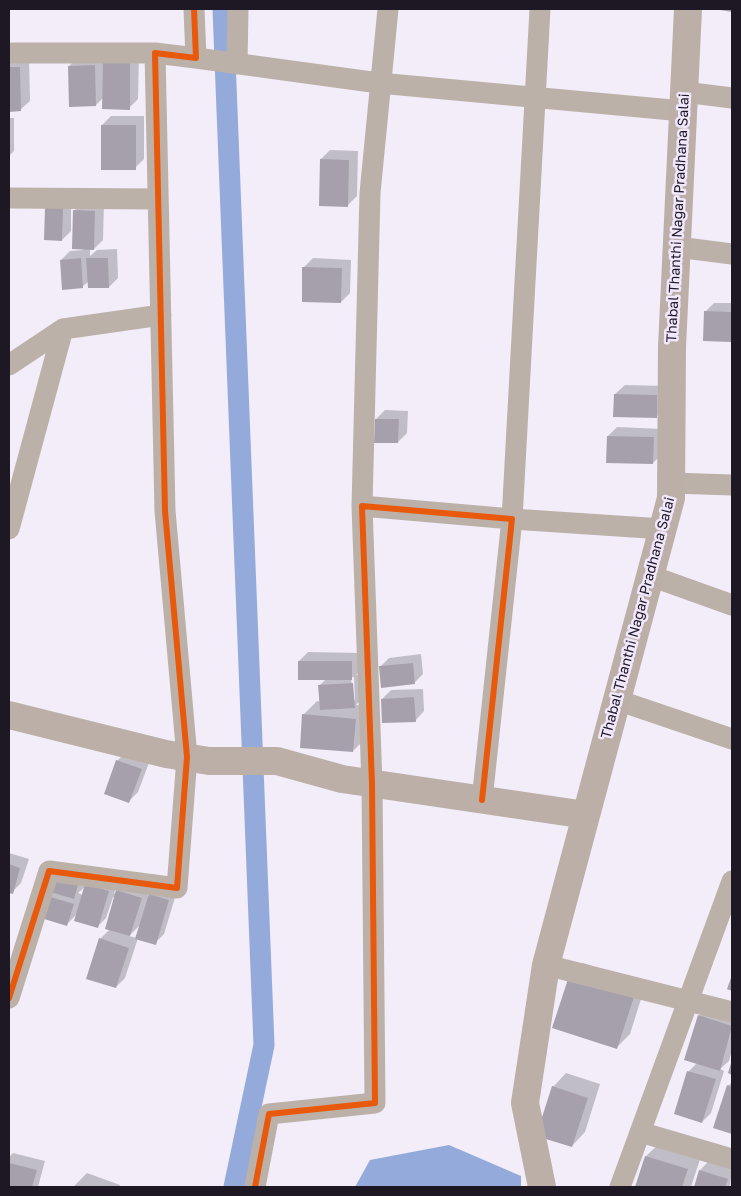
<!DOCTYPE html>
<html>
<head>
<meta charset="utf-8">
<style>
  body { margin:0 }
  #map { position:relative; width:741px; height:1196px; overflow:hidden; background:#f2edf8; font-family:"Golos Text",sans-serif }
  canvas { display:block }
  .frame { position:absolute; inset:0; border:10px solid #1e1824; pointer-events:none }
</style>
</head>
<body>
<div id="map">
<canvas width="741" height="1196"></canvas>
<div class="frame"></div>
</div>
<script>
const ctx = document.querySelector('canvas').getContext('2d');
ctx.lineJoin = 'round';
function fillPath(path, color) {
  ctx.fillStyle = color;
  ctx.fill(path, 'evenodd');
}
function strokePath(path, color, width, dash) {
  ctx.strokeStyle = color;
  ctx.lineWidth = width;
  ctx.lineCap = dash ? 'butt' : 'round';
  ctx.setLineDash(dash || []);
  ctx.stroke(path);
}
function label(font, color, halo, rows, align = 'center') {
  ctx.font = font + ' "Golos Text",sans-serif';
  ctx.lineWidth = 5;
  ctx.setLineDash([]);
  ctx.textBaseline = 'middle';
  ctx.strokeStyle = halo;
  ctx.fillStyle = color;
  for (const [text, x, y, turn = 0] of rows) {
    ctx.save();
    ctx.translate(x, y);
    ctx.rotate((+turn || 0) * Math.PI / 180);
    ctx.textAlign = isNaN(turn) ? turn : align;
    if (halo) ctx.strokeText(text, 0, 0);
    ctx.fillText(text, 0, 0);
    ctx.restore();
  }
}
fillPath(new Path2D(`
  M449,1145L521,1176V1187H355L370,1160Z`), '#94aada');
fillPath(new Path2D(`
  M139,53L138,99L129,108L104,97L96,105L69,66L78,57Z
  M29,58L30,101L20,110H9V59Z
  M111,116H144V159L135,168L102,125Z
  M9,118H14V151L9,156Z
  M330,150L358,151L357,196L348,205L321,159Z
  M55,199L71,200V231L62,240Z
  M84,201L104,202L103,240L94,249H90V256L97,250L117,249L118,278L109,287L89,281L82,287L61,260L70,251L83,250L75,210Z
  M313,258L351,260L350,293L341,302L304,267Z
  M714,303H732V341L704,340L705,312Z
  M625,385L666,386L665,408L656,417L615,394Z
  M385,410L408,411L407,433L398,442L376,419Z
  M617,427L662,429V454L653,463L608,436Z
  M308,652L361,653V670L356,675H361L363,697L356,705L369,706L367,737L353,751L303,715L317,701L321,702L319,686L326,679L299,661ZM351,677H354L355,700H353Z
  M421,654L423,674L414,683L380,667L389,658Z
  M423,689L424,711L415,721L382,699L391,690Z
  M126,752L150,760L138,792L129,801L117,761Z
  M9,853L29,859L21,883L12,892L9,891Z
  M88,873L83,887L95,875L117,882L114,894L126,882L150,889L148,896L159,886L177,891L164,934L155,943L138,938L125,978L116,987L100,939L110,929L115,898L113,897L106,918L97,927L78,913L67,924L42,917L53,892ZM86,886L83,895L78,893ZM141,924L137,938L129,936Z
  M583,963L646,983L630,1034L617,1047L570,977Z
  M708,1007L732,1014V1050L729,1061L720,1069L724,1071L711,1113L702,1122L688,1072L697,1063L699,1016Z
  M566,1073L600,1084L585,1132L572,1146L553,1087Z
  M732,1082V1133L715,1128L728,1086Z
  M660,1143L701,1156L691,1187H636L646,1156Z
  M13,1153L45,1161L38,1187H9V1157Z
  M709,1161L732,1169L730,1187H695L700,1170Z
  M87,1173L120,1185L119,1187H73Z`), '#0003');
strokePath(new Path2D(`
  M223,9L264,1045L234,1187`), '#94aada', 21);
fillPath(new Path2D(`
  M720,9H732V12L720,10Z
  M103,62H130V110L102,109Z
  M95,65L96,106L69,107L68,66Z
  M9,67H20L21,111L9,112Z
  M101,125H136V170H101Z
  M320,159L349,160L348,207L319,206Z
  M45,208H63L62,241L44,240Z
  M73,210L95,211L94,250L72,249Z
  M81,258L83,288L62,290L60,260Z
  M86,258H108L109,288H88Z
  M302,267L342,268L341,303L302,302Z
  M704,311L732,312V342L703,341Z
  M614,394L657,395V418L613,417Z
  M375,419H399L398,443H374Z
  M607,436L654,437L653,464L606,463Z
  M298,661H352V680H298Z
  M413,663L415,684L381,688L379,666Z
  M353,683L355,708L320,710L318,685Z
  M414,697L416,722L382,723L381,699Z
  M302,714L356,719L353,752L300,748Z
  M116,760L142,769L129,803L104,794Z
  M9,864L20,868L13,894L9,893Z
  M52,874L79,882L74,899L47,891Z
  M85,884L109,891L98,928L74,921Z
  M116,890L142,898L130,936L105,929Z
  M149,894L169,900L156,945L135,939Z
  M47,896L74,904L67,926L41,918Z
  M99,938L129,948L116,988L86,979Z
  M732,975V991L727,989Z
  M569,976L634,997L617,1049L552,1028Z
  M698,1015L732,1026L720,1071L684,1060Z
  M732,1060V1075L728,1073Z
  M687,1071L716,1079L702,1123L674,1114Z
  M727,1085L732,1087V1134L713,1128Z
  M552,1086L588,1098L572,1147L536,1136Z
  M645,1156L688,1169L682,1187H635Z
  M9,1163L37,1170L32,1187H9Z
  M699,1170L728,1179L725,1187H694Z`), '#a5a0ab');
strokePath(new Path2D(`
  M540,9L512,519L663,529
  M9,53H155
  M196,58L379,83L683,111
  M237,64L238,9
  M684,92L732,98
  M9,198L158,199
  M677,247L732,254
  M9,365L63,329L161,315
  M671,483L732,485
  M362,506L370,193L388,9
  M9,529L63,329
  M651,576L732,605
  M617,700L732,739
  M546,965L732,1012
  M9,998L49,871L177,888L187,757L165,511L155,53L196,58L194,9
  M640,1132L732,1159
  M255,1187L269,1114L375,1103L372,784L362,506L512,519L482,800
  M620,1187L732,881`), '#bcb1a9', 21);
strokePath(new Path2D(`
  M9,715L166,754L209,761H277L342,779L586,815
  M542,1187L525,1103L546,965L671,498L672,347L688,9`), '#bbafa8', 28);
strokePath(new Path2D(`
  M9,998L49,871L177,888L187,757L165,511L155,53L196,58L194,9
  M255,1187L269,1114L375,1103L372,784L362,506L512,519L482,800`), '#e8590c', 6);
label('14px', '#1e1824', '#f2e8fd', [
  ["Thabal Thanthi Nagar Pradhana Salai",678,218,-87],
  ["Thabal Thanthi Nagar Pradhana Salai",638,618,-75]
]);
</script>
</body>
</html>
